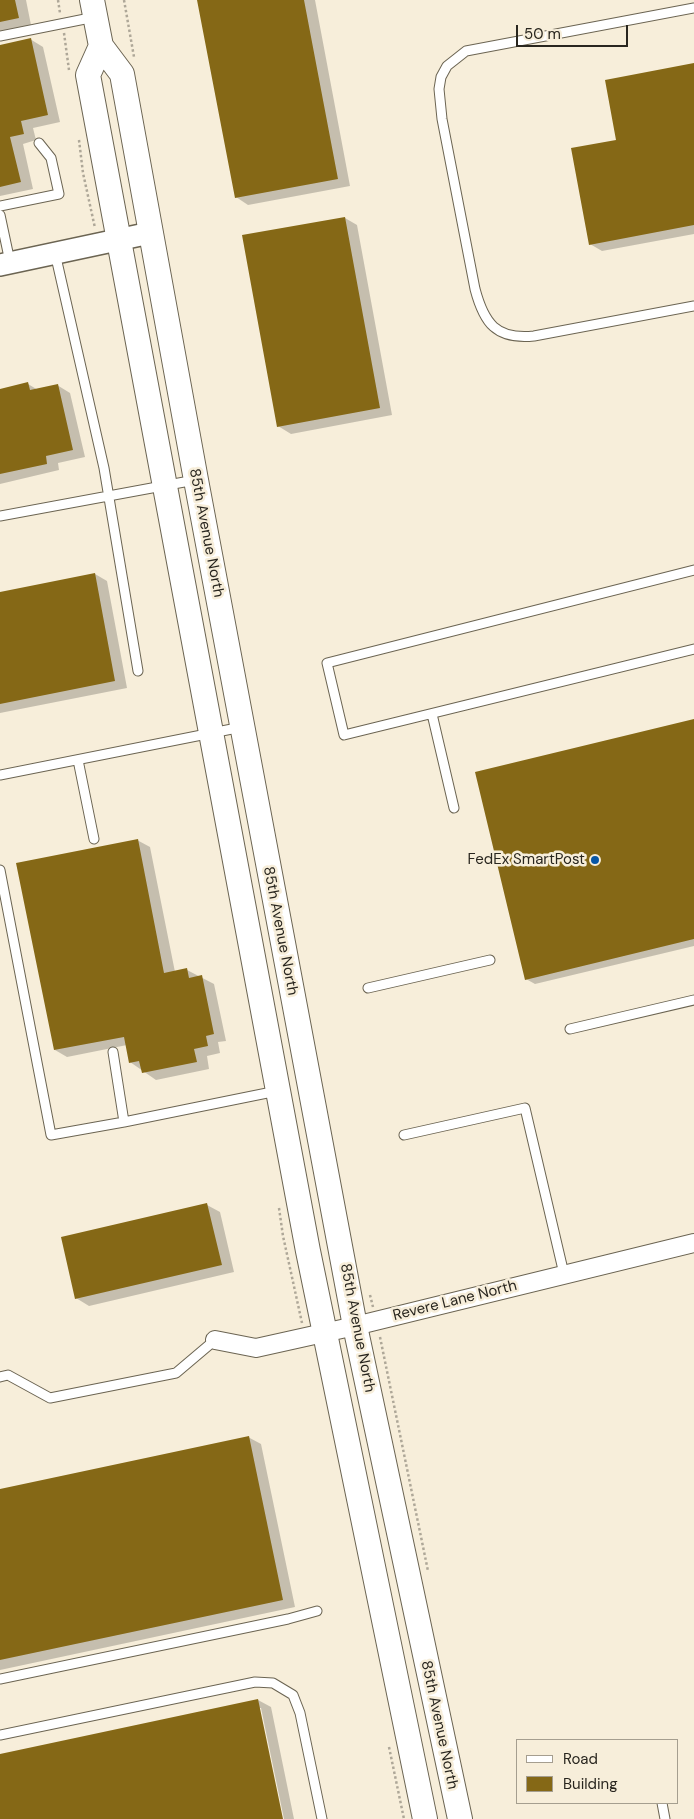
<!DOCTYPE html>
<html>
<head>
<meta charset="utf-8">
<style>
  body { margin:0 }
  #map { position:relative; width:694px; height:1819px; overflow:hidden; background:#f7eeda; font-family:"DM Sans",sans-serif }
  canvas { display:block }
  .legend { position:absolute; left:516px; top:1739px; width:162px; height:65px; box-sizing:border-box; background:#f7eeda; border:1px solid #a59e8f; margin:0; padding:6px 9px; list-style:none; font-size:15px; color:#29261f }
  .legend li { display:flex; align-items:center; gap:10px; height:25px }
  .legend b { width:25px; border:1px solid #a59e8f }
  .scale { position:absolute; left:516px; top:25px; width:112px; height:22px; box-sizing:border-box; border:2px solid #29261f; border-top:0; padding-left:6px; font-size:15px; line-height:18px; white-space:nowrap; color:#29261f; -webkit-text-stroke:4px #f7eeda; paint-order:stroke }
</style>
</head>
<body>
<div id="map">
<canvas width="694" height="1819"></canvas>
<ul class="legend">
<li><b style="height:6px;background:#fff"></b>Road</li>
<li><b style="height:14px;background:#856816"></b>Building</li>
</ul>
<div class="scale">50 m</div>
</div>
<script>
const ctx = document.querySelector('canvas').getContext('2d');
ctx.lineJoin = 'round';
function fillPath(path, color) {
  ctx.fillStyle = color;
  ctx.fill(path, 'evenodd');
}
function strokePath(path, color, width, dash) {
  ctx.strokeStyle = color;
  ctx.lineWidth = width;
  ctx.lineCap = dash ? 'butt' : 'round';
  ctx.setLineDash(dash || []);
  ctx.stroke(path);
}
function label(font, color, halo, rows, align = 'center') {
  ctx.font = font + ' "DM Sans",sans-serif';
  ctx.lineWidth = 5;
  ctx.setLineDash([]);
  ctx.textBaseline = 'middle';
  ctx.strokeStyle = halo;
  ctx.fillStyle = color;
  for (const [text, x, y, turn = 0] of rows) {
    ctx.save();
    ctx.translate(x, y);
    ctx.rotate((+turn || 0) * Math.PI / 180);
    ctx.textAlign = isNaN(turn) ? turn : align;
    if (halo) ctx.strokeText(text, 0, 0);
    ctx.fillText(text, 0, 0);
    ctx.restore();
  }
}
fillPath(new Path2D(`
  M0,0H26L31,25L0,32Z
  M198,0H315L350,186L248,205L236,197Z
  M30,39L43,47L60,122L33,128L36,140L23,144L33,189L0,196V46Z
  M694,65V234L602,251L590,244L617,141Z
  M345,218L357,225L392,415L291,434L278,426Z
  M28,384L38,390L57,385L70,393L85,457L58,463L59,470L0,484V390Z
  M95,574L107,581L127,688L0,713V593Z
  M694,720V946L535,984L526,979Z
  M137,840L150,847L175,972L187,970L214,984L226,1041L218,1042L220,1053L207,1056L209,1069L156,1080L130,1062L127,1045L67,1057L55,1050Z
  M207,1205L220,1212L234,1272L89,1306L76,1298Z
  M248,1437L261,1444L295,1607L0,1670V1490Z
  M258,1700L271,1707L294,1819H284L261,1708H259L282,1819H0V1755Z`), '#0003');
fillPath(new Path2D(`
  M0,0H15L19,18L0,22Z
  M197,0H304L338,179L235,198Z
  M31,38L48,115L21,121L24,134L10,137L21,182L0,187V45Z
  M694,63V225L589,245L571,148L616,140L605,80Z
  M345,217L380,408L277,427L242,235Z
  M28,382L30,390L58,384L73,450L46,456L47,464L0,474V389Z
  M95,573L115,681L0,704V592Z
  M694,719V939L525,980L475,772Z
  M138,839L164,973L187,968L189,978L202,975L214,1034L206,1036L208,1046L194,1049L197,1062L142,1073L139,1061L129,1063L124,1037L54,1050L16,863Z
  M207,1203L222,1265L75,1299L61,1237Z
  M249,1436L283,1600L0,1660V1489Z
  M258,1699L283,1819H0V1754Z`), '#856816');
const service = new Path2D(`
  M694,8L466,51L447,66L441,77L439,89L442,119L475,289C484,323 496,340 534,336L694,306
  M0,36L95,17
  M0,206L59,194L51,158L39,143
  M0,215L10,262
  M55,253L104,468L138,671
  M0,516L195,480
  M694,570L327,663L344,735L694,649
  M432,714L454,808
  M78,760L94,839
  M0,775L242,727
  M0,870L51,1135L124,1122L277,1091
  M368,988L490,960
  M570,1029L694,1000
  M113,1052L124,1122
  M404,1135L525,1108L564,1274
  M0,1377L8,1375L50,1398L176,1373L215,1340
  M0,1679L288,1619L317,1611
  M0,1735L255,1682L273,1683L293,1695L300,1713L322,1819
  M662,1803L665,1819`);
const minor = new Path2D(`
  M215,1340L256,1348L355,1326L694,1243`);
const tertiary = new Path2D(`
  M0,265L150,233`);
const secondary = new Path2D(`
  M92,0L101,46L122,74L196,480L355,1326L460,1819
  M101,46L88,75L97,123L308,1251L425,1819`);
strokePath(service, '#6b6452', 11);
strokePath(minor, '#6b6452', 20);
strokePath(tertiary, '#6b6452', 24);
strokePath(secondary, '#6b6452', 26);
strokePath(new Path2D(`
  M58,0L60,13
  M124,0L134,57
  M64,33L69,70
  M79,140L83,173L95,228
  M279,1208L283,1236L302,1323
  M370,1295L373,1307
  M380,1337L428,1571
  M389,1747L404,1819`), '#aea798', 2.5, [2.5, 2.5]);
strokePath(service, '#fff', 9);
strokePath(minor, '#fff', 18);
strokePath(tertiary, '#fff', 21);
strokePath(secondary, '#fff', 24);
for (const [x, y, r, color] of [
  [595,860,5,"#0756a5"]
]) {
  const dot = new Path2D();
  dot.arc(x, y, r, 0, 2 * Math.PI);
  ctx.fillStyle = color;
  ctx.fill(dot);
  strokePath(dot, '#f7eeda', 2);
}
label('15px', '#29261f', '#f7eeda', [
  ["85th Avenue North",206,533,79],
  ["85th Avenue North",280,931,79],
  ["Revere Lane North",455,1301,-14],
  ["85th Avenue North",357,1328,79],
  ["85th Avenue North",439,1725,78]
]);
label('15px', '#29261f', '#f7eeda', [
  ["FedEx SmartPost",585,860]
], 'right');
</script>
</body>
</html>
